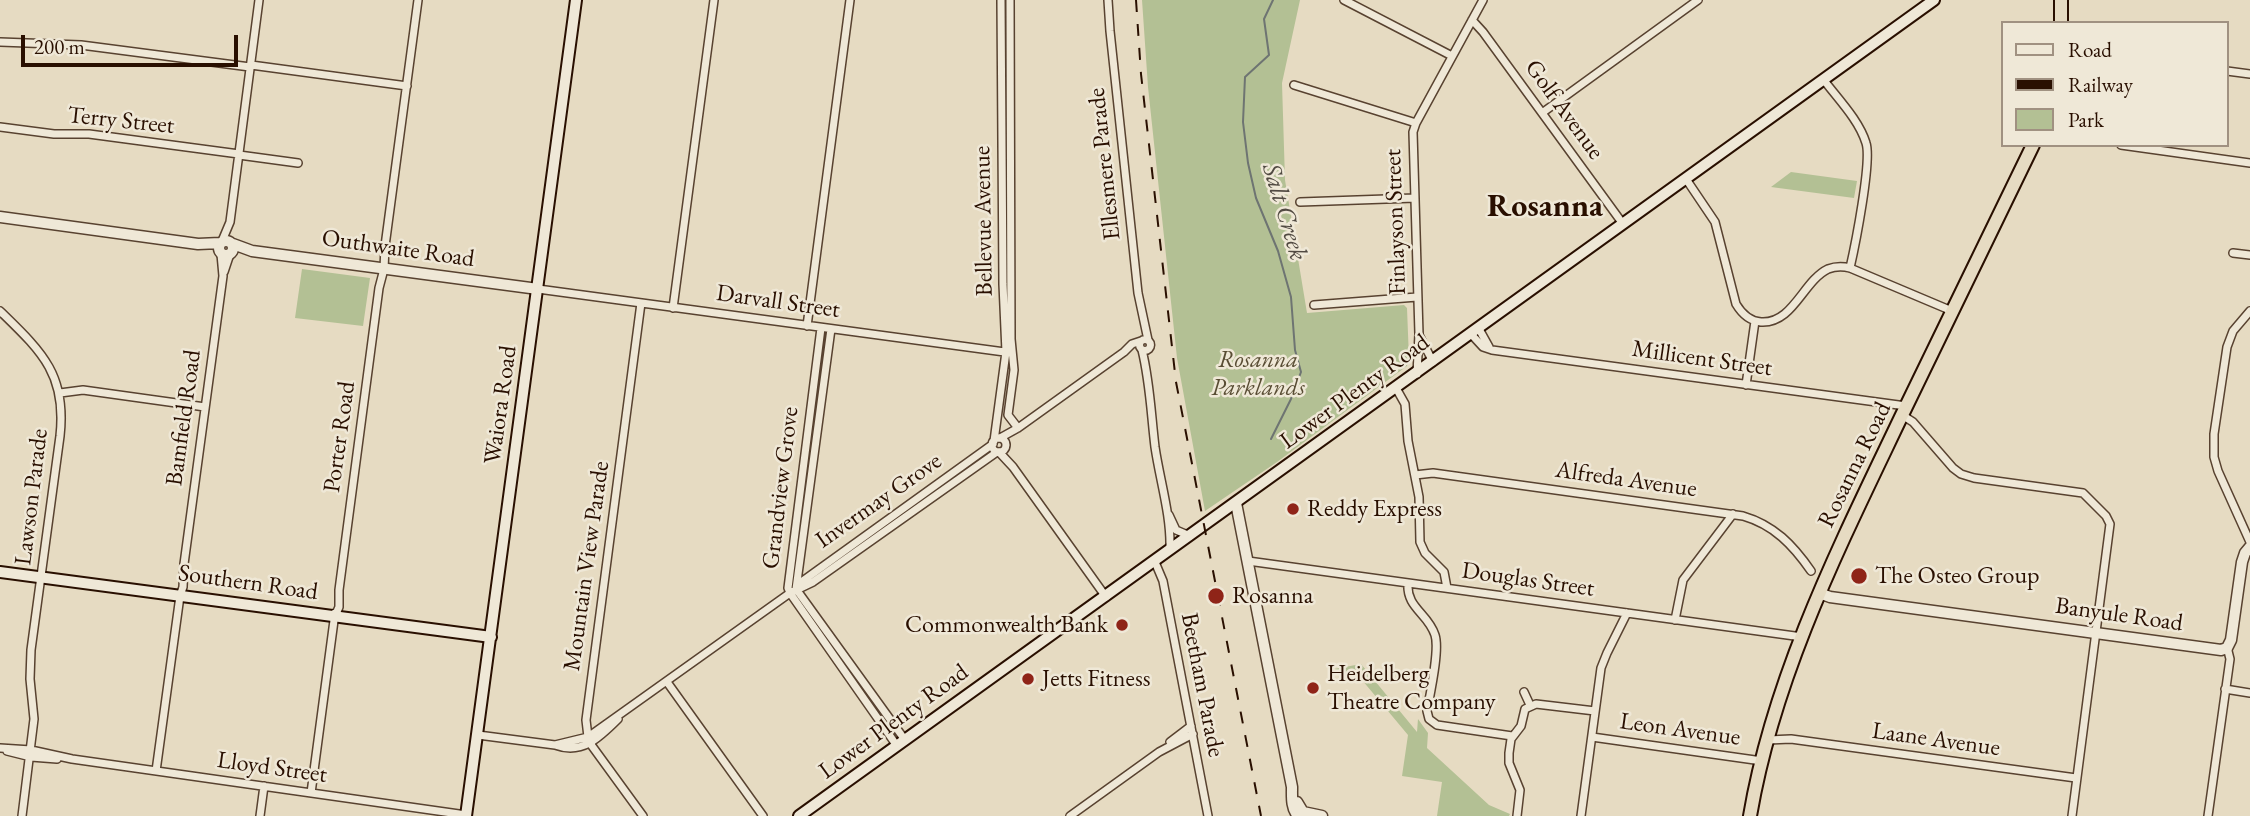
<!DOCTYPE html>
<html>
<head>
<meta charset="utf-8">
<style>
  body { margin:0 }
  #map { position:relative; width:2250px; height:816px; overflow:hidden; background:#e6dbc2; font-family:"EB Garamond",serif }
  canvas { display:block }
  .legend { position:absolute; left:2001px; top:21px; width:228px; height:126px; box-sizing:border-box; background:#efe8d7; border:2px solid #a09181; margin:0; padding:9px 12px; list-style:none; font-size:21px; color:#290f00 }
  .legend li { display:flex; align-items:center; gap:14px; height:35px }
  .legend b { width:35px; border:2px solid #a09181 }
  .scale { position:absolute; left:21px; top:35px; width:217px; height:32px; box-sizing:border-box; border:4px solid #290f00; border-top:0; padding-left:9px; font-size:21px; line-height:24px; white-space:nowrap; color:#290f00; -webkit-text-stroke:5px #efe8d7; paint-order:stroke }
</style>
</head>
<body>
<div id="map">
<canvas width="2250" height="816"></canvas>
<ul class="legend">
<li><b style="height:9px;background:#efe8d7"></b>Road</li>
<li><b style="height:9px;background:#290f00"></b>Railway</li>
<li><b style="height:19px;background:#b3c094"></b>Park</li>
</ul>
<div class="scale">200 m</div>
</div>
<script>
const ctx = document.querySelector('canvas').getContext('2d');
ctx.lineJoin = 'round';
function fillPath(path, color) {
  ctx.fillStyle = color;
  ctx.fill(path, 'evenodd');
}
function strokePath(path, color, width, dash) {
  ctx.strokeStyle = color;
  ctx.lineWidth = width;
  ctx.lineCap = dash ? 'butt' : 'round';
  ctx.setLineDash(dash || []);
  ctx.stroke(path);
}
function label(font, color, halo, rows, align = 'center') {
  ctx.font = font + ' "EB Garamond",serif';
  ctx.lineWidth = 5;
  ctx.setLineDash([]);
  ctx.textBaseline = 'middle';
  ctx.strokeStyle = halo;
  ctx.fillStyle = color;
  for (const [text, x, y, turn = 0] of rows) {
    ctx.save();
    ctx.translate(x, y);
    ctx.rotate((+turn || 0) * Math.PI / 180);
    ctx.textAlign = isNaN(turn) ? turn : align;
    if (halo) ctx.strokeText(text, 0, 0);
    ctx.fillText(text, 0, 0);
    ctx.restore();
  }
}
fillPath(new Path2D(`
  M1142,0H1300L1282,83L1285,180L1307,313L1404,305L1407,308L1409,359L1407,366L1277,462L1205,511L1177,358L1148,87Z
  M1791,172L1857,181L1854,198L1771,187Z
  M302,269L370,278L363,326L295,318Z
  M1361,664L1417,732L1418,719L1428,733L1427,748L1489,805L1510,814L1509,816H1437L1442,782L1402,776L1408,735L1362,680L1334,669Z`), '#b3c094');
strokePath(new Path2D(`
  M1271,439L1291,399L1301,372L1295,350L1291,297L1278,251L1256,198L1248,163L1243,122L1245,77L1269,55L1264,19L1273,0`), '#6e7472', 2);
const minor = new Path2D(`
  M1010,0L1011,339L1014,370L1008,415L1018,428
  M1108,0L1110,31L1138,293L1148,340
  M1344,0L1452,56
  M1472,20L1483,32L1623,224
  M0,42L81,45L250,67
  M251,65L407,86
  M2227,71L2250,74
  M1823,79C1838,99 1859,120 1866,143C1872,161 1855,246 1850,268
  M1294,85L1416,123
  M1542,113L1698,0
  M0,127L54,134H89L239,154
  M2121,145L2250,163
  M239,155L298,163
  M1686,179L1715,222L1736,304C1742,314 1749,321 1761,322C1793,324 1803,281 1828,269C1836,266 1842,266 1850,268L1952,311
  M1300,202L1415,198
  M222,241L230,222L259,0
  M2233,253L2250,255
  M224,272L230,254
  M538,289L1012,353
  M641,303L586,720L588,737L592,746L643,816
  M1314,305L1417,297
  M673,308L714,0
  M0,311C41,351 67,374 60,436L31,650L30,679L34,719L22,816
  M2250,311L2233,331L2227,347L2214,434V457L2218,471L2250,542
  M807,326L850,0
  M821,328L788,588L790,593L897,746
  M831,329L796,589L905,740
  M1479,329L1489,347
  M1471,334L1483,347L1492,350L1906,406
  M1419,335L1433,362
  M1139.5 345a5.5 5.5 0 1 1 11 0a5.5 5.5 0 1 1-11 0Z
  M1142,350C1150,382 1151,414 1155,447C1160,481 1171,515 1170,549
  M1417,374L1419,334L1413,132L1416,123L1483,0
  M1746,385L1755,321
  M1396,388L1405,404L1408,441L1419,497L1420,542L1425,553L1444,572L1447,588
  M60,393L83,390L205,407
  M1902,415L1913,422L1953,468L1961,474L1974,478L2083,493L2106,516L2110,524L2072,816
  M1000,438L1018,428L1124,352L1132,344L1141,341
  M992 445a7 7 0 1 1 14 0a7 7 0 1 1-14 0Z
  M994,441L1006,352L1003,284L1001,0
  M999,452L1013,467L1106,597
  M1415,475L1433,473L1743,516C1774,525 1793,545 1811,571
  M1169,515L1176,530L1190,536
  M1248,561L1802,637
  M1155,562L1163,581L1208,816
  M1408,583C1406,608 1428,613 1435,635C1440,650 1430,694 1427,711L1429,719L1437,725L1512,736
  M797,585L993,444
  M335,616L339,607V590L379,288L384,269L385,246L418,0
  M1675,620L1683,580L1733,514
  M667,682L763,816
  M2225,689L2250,693
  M1524,692L1530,705
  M478,735L555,745C582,755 599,738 618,719
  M1592,737L1762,761
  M1768,740L1791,739L2076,778
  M1170,742L1191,726
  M555,745L588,737L790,593L813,582L997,452
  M0,748L31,750L72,759L466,815
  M7,751L31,757L57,759
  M156,771L180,596L183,587L184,564L223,276L221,254
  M311,793L335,613
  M260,816L264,786
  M1070,816L1159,752L1193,734
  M1517,816L1520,790L1509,763V753L1511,739L1521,726L1525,709L1536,704L1595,711
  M1581,816L1601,668L1607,653L1627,613
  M2208,816L2230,659L2227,647`);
const tertiary = new Path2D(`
  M0,217L198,244L220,243
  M219 248a7 7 0 1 1 14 0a7 7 0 1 1-14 0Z
  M233,244L252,251L538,289
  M1236,503L1292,787C1292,797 1291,808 1298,816
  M1819,593L1830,597L2221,650L2227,648L2231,640L2242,562L2245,553L2250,547
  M1297,802L1303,812L1322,816`);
const secondary = new Path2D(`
  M0,572L491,637
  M466,816L576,0
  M799,816L1934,0`);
const trunk = new Path2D(`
  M2061,23V0
  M1750,816C1774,675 1840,545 1901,417C1945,326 1989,236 2033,145`);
strokePath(minor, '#584230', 10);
strokePath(tertiary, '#584230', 13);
strokePath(secondary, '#290f00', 14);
strokePath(trunk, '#290f00', 16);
strokePath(minor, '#efe8d7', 7);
strokePath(tertiary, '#efe8d7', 10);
strokePath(secondary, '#efe8d7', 10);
strokePath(trunk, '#e6dbc2', 12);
strokePath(new Path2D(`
  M1136,0L1141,74L1176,382L1261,816`), '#290f00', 2, [12, 12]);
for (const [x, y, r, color] of [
  [1293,509,7,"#8f2418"],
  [1859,576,9,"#8f2418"],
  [1216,596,9,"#8f2418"],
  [1122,625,7,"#8f2418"],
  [1028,679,7,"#8f2418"],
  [1313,688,7,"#8f2418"]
]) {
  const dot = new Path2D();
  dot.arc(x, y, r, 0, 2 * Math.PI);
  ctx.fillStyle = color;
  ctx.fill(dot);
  strokePath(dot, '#efe8d7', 2.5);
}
label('24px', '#290f00', '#efe8d7', [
  ["Golf Avenue",1564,110,54],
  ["Terry Street",121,121,6],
  ["Ellesmere Parade",1105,164,-96],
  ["Bellevue Avenue",984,221,-91],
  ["Finlayson Street",1396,222,-92],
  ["Outhwaite Road",398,249,8],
  ["Darvall Street",778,302,8],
  ["Millicent Street",1702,359,8],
  ["Lower Plenty Road",1355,392,-36],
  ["Waiora Road",501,405,-82],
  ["Bamfield Road",184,418,-82],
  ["Porter Road",340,437,-82],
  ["Rosanna Road",1855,465,-64],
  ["Alfreda Avenue",1626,480,8],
  ["Grandview Grove",781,488,-83],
  ["Lawson Parade",32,497,-83],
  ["Invermay Grove",879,501,-35],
  ["Mountain View Parade",587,566,-82],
  ["Douglas Street",1528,580,8],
  ["Southern Road",248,583,8],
  ["Banyule Road",2119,615,8],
  ["Beetham Parade",1202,685,79],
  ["Lower Plenty Road",894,722,-36],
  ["Leon Avenue",1680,730,8],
  ["Laane Avenue",1936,740,8],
  ["Lloyd Street",272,768,8]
]);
label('italic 24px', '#594d34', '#efe8d7', [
  ["Rosanna",1258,360],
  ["Parklands",1258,388]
]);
label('24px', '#290f00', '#efe8d7', [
  ["Reddy Express",1307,509],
  ["The Osteo Group",1875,576],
  ["Rosanna",1232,596],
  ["Commonwealth Bank",1108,625,"right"],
  ["Heidelberg",1327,674],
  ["Theatre Company",1327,702],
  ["Jetts Fitness",1042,679]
], 'left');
label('italic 26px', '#514a42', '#efe8d7', [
  ["Salt Creek",1284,212,73]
]);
label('bold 32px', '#290f00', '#efe8d7', [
  ["Rosanna",1545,207]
]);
</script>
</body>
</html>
